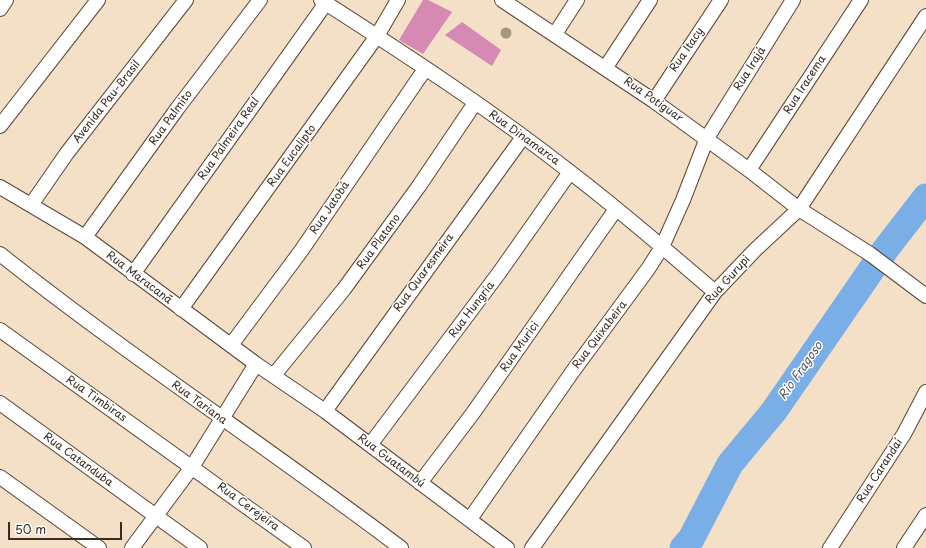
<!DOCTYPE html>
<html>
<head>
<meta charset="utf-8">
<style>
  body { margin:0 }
  #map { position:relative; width:926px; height:548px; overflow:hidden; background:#f4e0c6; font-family:"Playpen Sans",sans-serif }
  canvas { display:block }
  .scale { position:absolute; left:8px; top:522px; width:114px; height:18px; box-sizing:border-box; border:2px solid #3b2a1e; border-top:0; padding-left:5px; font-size:12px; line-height:14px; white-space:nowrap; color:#3b2a1e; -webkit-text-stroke:3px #fff; paint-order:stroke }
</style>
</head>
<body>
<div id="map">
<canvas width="926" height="548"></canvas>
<div class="scale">50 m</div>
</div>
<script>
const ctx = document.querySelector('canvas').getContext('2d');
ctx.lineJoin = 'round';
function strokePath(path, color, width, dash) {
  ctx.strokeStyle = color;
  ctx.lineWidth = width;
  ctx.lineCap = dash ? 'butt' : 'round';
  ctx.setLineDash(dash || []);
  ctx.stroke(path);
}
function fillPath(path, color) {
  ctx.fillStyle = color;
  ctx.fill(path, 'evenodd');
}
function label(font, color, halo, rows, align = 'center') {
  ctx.font = font + ' "Playpen Sans",sans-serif';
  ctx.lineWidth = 3;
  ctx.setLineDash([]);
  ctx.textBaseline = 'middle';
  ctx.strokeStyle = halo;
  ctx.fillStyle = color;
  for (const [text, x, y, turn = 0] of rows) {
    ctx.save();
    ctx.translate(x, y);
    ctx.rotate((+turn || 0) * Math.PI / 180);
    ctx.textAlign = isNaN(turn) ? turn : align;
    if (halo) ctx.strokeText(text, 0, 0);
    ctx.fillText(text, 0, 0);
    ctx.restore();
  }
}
strokePath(new Path2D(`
  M683,548L691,539L730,464L774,411L885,250L926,197`), '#7aaee7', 27);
fillPath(new Path2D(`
  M423,0H428L452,12L423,54L399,40Z
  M462,22L501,50L492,66L445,35Z`), '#d58ab3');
const street = new Path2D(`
  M321,0C405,54 491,110 570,172C620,210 667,251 715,292
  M502,0L654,101L749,170L799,209L870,254L926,296
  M0,9L6,0
  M555,34L577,0
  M606,67L650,0
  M654,101L721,0
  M0,126L98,0
  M749,170L861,0
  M0,187L85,237L256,364L325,411L507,548
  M31,205L67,153L186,0
  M85,237L177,109L260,0
  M0,254C130,357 269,448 401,548
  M133,274L326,3
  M181,309L377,36L398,0
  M0,330L304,548
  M231,345L301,251L425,69
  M274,375L344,289L419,186L475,103
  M0,403L200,548
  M325,411L523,137
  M370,445L499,273L570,172
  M0,477L99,548
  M420,483L473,413L616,209
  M470,519L573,371L648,269L662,247L683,200L707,138L793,0
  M132,548L192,467L256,364
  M532,548L715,292L755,250L799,209L926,16
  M830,548L904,434L926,392
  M904,548L926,515`);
strokePath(street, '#574537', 16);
strokePath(street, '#fff', 14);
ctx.fillStyle = '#a39978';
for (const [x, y] of [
  [506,33]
]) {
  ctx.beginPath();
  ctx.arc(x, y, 5.5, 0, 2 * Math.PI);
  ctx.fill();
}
label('11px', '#3b2a1e', '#fff', [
  ["Rua Itacy",687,50,-56],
  ["Rua Irajá",750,69,-58],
  ["Rua Iracema",805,85,-57],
  ["Rua Potiguar",653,100,35],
  ["Avenida Pau-Brasil",107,102,-52],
  ["Rua Palmito",171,118,-54],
  ["Rua Dinamarca",524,138,36],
  ["Rua Palmeira Real",229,139,-55],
  ["Rua Eucalipto",292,156,-54],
  ["Rua Jatobá",330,208,-56],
  ["Rua Platano",379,242,-54],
  ["Rua Quaresmeira",424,273,-54],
  ["Rua Maracanã",139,278,37],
  ["Rua Gurupi",728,280,-48],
  ["Rua Hungria",472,310,-53],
  ["Rua Quixabeira",600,335,-53],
  ["Rua Murici",520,347,-55],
  ["Rua Timbiras",96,399,35],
  ["Rua Tariana",199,403,36],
  ["Rua Catanduba",78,460,36],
  ["Rua Guatambú",391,461,37],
  ["Rua Carandaí",880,471,-57],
  ["Rua Cerejeira",248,507,36]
]);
label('italic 12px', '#515864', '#fff', [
  ["Rio Fragoso",801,371,-55]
]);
</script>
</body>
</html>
